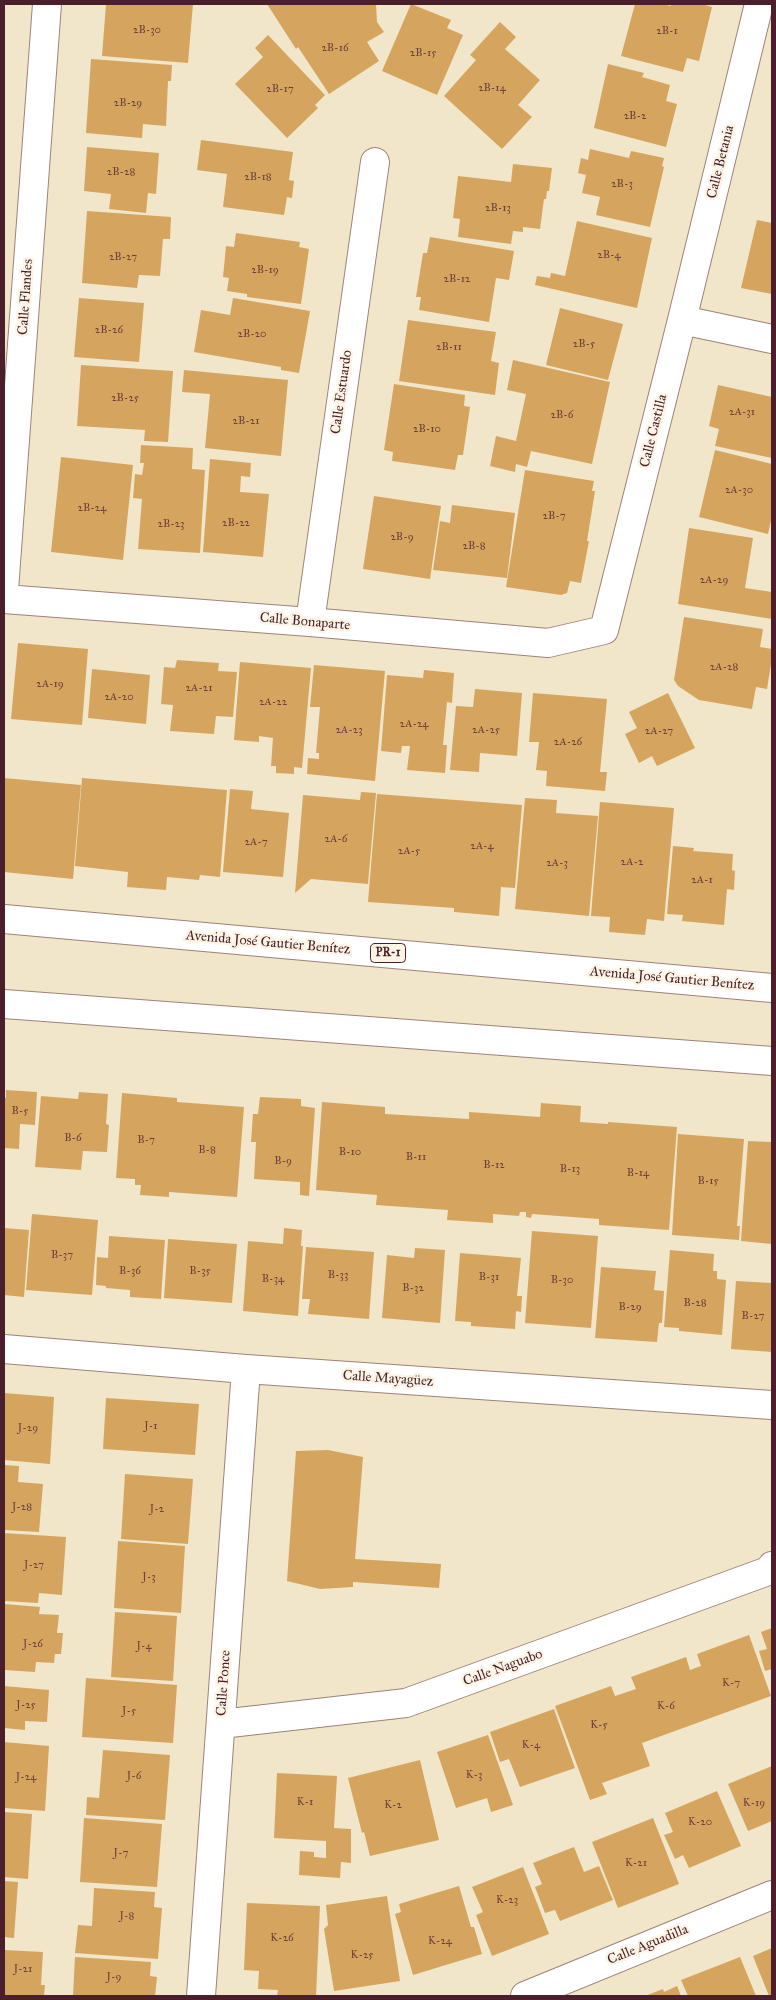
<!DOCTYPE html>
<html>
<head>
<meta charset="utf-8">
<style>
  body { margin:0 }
  #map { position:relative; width:776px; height:2000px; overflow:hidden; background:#f1e6c9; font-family:"IM FELL Great Primer",serif }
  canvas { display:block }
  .frame { position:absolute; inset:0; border:5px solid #4a1f2b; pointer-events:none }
</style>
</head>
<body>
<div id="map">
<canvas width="776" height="2000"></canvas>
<div class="frame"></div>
</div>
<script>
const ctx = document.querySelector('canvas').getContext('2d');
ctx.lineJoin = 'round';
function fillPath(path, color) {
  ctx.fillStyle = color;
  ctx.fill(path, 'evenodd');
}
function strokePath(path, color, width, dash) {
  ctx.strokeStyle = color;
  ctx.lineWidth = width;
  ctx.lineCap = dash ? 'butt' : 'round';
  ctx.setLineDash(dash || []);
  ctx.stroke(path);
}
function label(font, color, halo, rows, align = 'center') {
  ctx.font = font + ' "IM FELL Great Primer",serif';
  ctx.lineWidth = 5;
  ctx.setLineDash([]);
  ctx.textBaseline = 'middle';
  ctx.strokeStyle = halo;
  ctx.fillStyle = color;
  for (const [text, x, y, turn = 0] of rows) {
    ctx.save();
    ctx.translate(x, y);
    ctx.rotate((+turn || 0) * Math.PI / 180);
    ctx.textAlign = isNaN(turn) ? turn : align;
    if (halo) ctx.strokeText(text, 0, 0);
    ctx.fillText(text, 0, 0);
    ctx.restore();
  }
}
fillPath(new Path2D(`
  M106,4H193L188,63L102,56Z
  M267,4H376L377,22L384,32L367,42L379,61L329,94L298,47L296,49Z
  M411,4L451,20L447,28L463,35L437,95L382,71Z
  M635,4H662L671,6V4H702L712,7L699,61L687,58L683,72L621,56Z
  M500,22L516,37L505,49L540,80L518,105L532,117L502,149L444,96L476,60L470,55Z
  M268,35L325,95L315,105L318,108L287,138L235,84L263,57L255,48Z
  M91,59L172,65L171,81H168L166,126L143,124L142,138L86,133Z
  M608,64L644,73L642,77L670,85L666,101L677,104L666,147L594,128Z
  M201,140L293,152L289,180L294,181L292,198L287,197L284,215L223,207L227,174L197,170Z
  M87,147L159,153L156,194L148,193L146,213L109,209L111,194L84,191Z
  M590,149L629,158L631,151L664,158L662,166L664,167L650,227L596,215L600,197L582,193L586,175L578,173L581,158L588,160Z
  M513,164L552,168L549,191H547L546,199H544L540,229L523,227V232L513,231L511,244L458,237L460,219L453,218L458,176L511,182Z
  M87,211L171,217L170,239H163L160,276L139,275L137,288L82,283Z
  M757,220L772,223V294L741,288Z
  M577,221L652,238L637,308L535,285L537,276L550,278L551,273L565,276Z
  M236,233L300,242L299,247L309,249L301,304L247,297V294L227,291L229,278L223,277L226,246L234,247Z
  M430,237L514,251L509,280L496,278L489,322L419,310L421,297H416L423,253H427Z
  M79,298L144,303L139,362L74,357Z
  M233,298L310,311L299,373L281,370V367L194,352L201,310L230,315Z
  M560,308L623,324L608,380L546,365Z
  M408,320L496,332L491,361L499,363L495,395L399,381Z
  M513,360L610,382L592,464L531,451L527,467L516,464L515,472L490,466L496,436L516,441L526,394L507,390Z
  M81,365L173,371L168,442L144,441L145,430L77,426Z
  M184,370L288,380L281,456L205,448L210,394L182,392Z
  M394,384L465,395L464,406L470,407L463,455H458L455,470L392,461L393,452L384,450Z
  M718,385L772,397V458L715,446L719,429L709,426Z
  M141,445L193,448L192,469L205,470L200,553L138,549L142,499L133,498L135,474L142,475L144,463H140Z
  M715,450L772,464V516L768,534L699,517Z
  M61,457L133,465L123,560L51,552Z
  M210,459L251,463L250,477L241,476L240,492L269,494L263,557L203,552Z
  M525,470L594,481L592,491H595L587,541H589L581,583L570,581L567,593L561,595L506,587Z
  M374,496L441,506L430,579L363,569Z
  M452,505L515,513L507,578L433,570L440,521L450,523Z
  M689,528L753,538L745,588L772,592V619L678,604Z
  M684,617L763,629L760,647L772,649V658L767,689L756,687L752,709L699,700L678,686L674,680Z
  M18,643L88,649L82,725L11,719Z
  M177,660L219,663L218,671L237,672L233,717L216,716L214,734L170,731L173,705L161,704L164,667L175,668Z
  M240,662L311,668L302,768L294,767V774L276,773V766H271L273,738L259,736V742L234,740Z
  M314,665L385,671L375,781L307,774L308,758L319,759V753H316L320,707H310Z
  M92,669L150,675L146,724L88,718Z
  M424,670L454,673L452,703L447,702L443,745H447L445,773L407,770L410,746H402L401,753L381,751L387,675L423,678Z
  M475,689L522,693L517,756L480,753L479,772L450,770L456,706L473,707Z
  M533,693L607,699L600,772H607L605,791L546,786L547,771L536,770L539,742H529Z
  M668,693L695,748L657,766L652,756L639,763L625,734L637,728L629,712Z
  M4,778L81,785L73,879L4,872Z
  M82,778L227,790L220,877L200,875L199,880L167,877L166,890L127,887L128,872L75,866Z
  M230,789L253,791L251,809L289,813L283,877L223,872Z
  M361,792L376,793L368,884L311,879L295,893L303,795L360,800Z
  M377,794L522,805L515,888L501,887L499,916L454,912V908L368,902Z
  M525,798L557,800L556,813L598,816L589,916L515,909Z
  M600,802L674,808L664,921L647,919L645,935L609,932L610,917L591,916Z
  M673,846L694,848L693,851L733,854L732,870L735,871L734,890L727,889L724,925L682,921L683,915L667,914Z
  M6,1090L37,1092L35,1125L20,1124L19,1149L4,1148V1098H6Z
  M79,1092L108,1094L106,1124L109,1125L107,1152L83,1151L81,1170L35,1167L41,1096L78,1099Z
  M122,1093L177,1098V1102L244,1107L237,1197L169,1192V1197L140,1195L141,1185H135V1179L116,1178Z
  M260,1097L301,1099V1106L315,1108L309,1196L300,1195V1182L254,1179L256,1142H251L253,1114H258Z
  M322,1102L385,1107V1114L469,1119V1112L540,1117L541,1103L581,1106L580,1122L608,1124V1122L677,1127L669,1230L599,1225V1219L532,1214L531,1218L526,1217V1212H520L519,1216L493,1214V1223L447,1220L448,1210L376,1205L377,1195L316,1190Z
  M678,1134L744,1139L737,1226H740L739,1240L672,1235Z
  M748,1141L772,1142V1244L741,1241Z
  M32,1214L98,1220L92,1295L26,1290Z
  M4,1228L29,1230L24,1297L4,1295Z
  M284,1228L302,1230L301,1246H303L298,1316L243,1311L248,1241L283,1244Z
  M532,1231L598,1236L591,1328L525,1323Z
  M109,1236L165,1240L161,1299L130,1297V1290L106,1288V1286L96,1285L97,1257L108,1258Z
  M168,1239L237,1244L232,1303L164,1298Z
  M306,1247L374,1252L369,1319L308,1314L310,1299H302Z
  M415,1248L445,1250L440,1323L382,1318L387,1255L414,1258Z
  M670,1250L714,1254L713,1271H717V1279L726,1280L722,1335L679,1331V1328L664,1327Z
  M460,1253L521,1258L517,1296H522L521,1312L516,1311L515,1329L471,1326V1322L455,1321Z
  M601,1267L656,1271L654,1290L664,1291L662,1323H659L657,1342L595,1338Z
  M736,1281L772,1283V1352L731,1349Z
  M4,1393L54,1397L50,1464L4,1460Z
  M106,1398L199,1404L195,1455L103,1449Z
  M328,1450L363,1457L355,1559L441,1564L439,1588L353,1582V1587L320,1589L287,1581L296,1451Z
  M4,1465L19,1466L18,1482L43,1484L39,1532L4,1530Z
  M125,1474L193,1479L188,1544L121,1539Z
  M4,1533L66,1537L62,1595L39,1593L38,1603L4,1601Z
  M118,1541L185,1546L181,1613L114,1608Z
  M4,1604L40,1607L39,1614L59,1615L57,1633H63L61,1654H55L54,1663L36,1662L35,1672L4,1670Z
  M115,1612L177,1616L173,1681L111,1677Z
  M772,1628V1669L765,1671L759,1651L767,1649L761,1632Z
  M749,1635L771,1696L642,1743L650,1766L602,1783L607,1794L590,1800L555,1706L611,1686L615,1696L636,1689L631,1677L686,1657L690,1670L701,1666L697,1654Z
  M86,1678L177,1685L173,1743L82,1737Z
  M4,1686L49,1690L47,1722L25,1721V1730L4,1728Z
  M554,1709L575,1768L520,1787L509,1759L500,1762L490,1732Z
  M488,1735L513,1805L491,1812L487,1798L456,1808L437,1752Z
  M4,1742L49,1746L45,1811L4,1808Z
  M103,1750L170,1755L165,1820L86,1815L87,1797L99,1798Z
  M420,1760L439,1840L370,1856L364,1832L362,1833L348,1778Z
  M772,1766V1821L748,1831L728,1784Z
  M277,1773L337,1776L334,1828L351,1829V1863L341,1862L340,1878L299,1875L300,1851L314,1852V1857L326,1858V1841L274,1838Z
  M717,1791L741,1846L689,1868L683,1855L675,1859L664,1835L673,1832L665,1813Z
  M4,1812L32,1814L28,1879L4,1877Z
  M84,1818L162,1824L157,1887L80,1882Z
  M653,1818L679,1884L618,1908L592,1842Z
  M574,1847L584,1872L599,1866L613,1900L560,1921L555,1910L545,1913L535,1887L542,1884L533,1863Z
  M523,1867L549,1934L492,1956L476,1915L483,1912L472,1887Z
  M4,1881L18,1882L14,1938L4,1937Z
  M459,1886L471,1927H474L482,1954L413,1975L395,1914L401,1912L399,1904Z
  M94,1888L155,1892L154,1907L162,1908L158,1959L75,1953L78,1925L92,1926Z
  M387,1896L400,1981L334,1991L324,1929L328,1925L326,1905Z
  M247,1903L320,1906L316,1996H277L278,1990L258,1989L259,1971L244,1970Z
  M772,1948V1996H769L753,1956Z
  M4,1950L43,1952L41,1985H45L44,1996H4Z
  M75,1957L151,1962L150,1976L157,1977L155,1996H73Z
  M740,1957L756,1996H688L681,1980Z
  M677,1986L681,1996H645L663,1989L664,1992Z`), '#d5a560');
const minor = new Path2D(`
  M682,320L772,339
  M4,590L47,4
  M4,599L310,622L548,643L604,630L682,320L759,4
  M310,622L375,162
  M4,1349L246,1369L772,1405
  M221,1724L406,1703L768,1571L772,1566
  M201,1996L246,1369
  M525,1996L772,1895`);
const primary = new Path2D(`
  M4,919L772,988
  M4,1004L772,1061`);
strokePath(minor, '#9e827a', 30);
strokePath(primary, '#9e827a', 30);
strokePath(minor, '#fff', 28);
strokePath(primary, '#fff', 28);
label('11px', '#6d4038', null, [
  ["2B-30",147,30],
  ["2B-1",667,31],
  ["2B-16",335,48],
  ["2B-15",423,53],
  ["2B-14",492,88],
  ["2B-17",280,89],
  ["2B-29",128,103],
  ["2B-2",635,116],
  ["2B-28",121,172],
  ["2B-18",258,177],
  ["2B-3",622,184],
  ["2B-13",498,208],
  ["2B-4",609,255],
  ["2B-27",123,257],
  ["2B-19",265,270],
  ["2B-12",457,279],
  ["2B-26",109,330],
  ["2B-20",252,334],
  ["2B-5",584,344],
  ["2B-11",449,347],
  ["2B-25",125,398],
  ["2A-31",742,412],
  ["2B-6",562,415],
  ["2B-21",246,421],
  ["2B-10",427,429],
  ["2A-30",739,490],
  ["2B-24",92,508],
  ["2B-7",554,516],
  ["2B-22",236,523],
  ["2B-23",171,524],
  ["2B-9",402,537],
  ["2B-8",474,546],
  ["2A-29",714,580],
  ["2A-28",724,667],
  ["2A-19",50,684],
  ["2A-21",199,688],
  ["2A-20",119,697],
  ["2A-22",273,702],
  ["2A-24",414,724],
  ["2A-23",349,730],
  ["2A-25",486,730],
  ["2A-27",659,731],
  ["2A-26",568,742],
  ["2A-6",336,839],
  ["2A-7",256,842],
  ["2A-4",482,846],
  ["2A-5",409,851],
  ["2A-2",632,862],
  ["2A-3",557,863],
  ["2A-1",702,880],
  ["B-5",20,1111],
  ["B-6",73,1138],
  ["B-7",146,1140],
  ["B-8",207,1150],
  ["B-10",350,1152],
  ["B-11",416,1157],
  ["B-9",283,1161],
  ["B-12",494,1165],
  ["B-13",570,1169],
  ["B-14",638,1173],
  ["B-15",708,1181],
  ["B-37",62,1255],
  ["B-36",130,1271],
  ["B-35",200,1271],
  ["B-33",338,1275],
  ["B-31",489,1277],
  ["B-34",273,1279],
  ["B-30",562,1280],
  ["B-32",413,1288],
  ["B-28",695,1303],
  ["B-29",630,1307],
  ["B-27",753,1316],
  ["J-1",151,1426],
  ["J-29",28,1428],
  ["J-28",22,1507],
  ["J-2",157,1509],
  ["J-27",34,1565],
  ["J-3",149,1577],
  ["J-26",33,1644],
  ["J-4",144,1646],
  ["K-7",731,1683],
  ["J-25",26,1705],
  ["K-6",666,1706],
  ["J-5",129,1711],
  ["K-5",599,1725],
  ["K-4",531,1745],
  ["K-3",474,1775],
  ["J-6",134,1776],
  ["J-24",26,1777],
  ["K-1",305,1802],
  ["K-19",754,1803],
  ["K-2",393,1805],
  ["K-20",700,1822],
  ["J-7",121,1853],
  ["K-21",636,1863],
  ["K-23",507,1900],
  ["J-8",127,1916],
  ["K-26",282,1938],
  ["K-24",440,1941],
  ["K-25",362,1955],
  ["J-21",23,1969],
  ["J-9",114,1977]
]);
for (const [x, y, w] of [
  [388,953,35]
]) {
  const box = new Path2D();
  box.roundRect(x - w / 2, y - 9.5, w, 19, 4);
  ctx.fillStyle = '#fcf5e5';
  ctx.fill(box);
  strokePath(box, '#4a1f2b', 1);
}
label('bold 12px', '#4a1f2b', null, [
  ["PR-1",388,953]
]);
label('14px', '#4a1f2b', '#fcf5e5', [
  ["Calle Betania",721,162,-76],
  ["Calle Flandes",26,297,-86],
  ["Calle Estuardo",342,392,-82],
  ["Calle Castilla",654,431,-76],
  ["Calle Bonaparte",305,622,5],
  ["Avenida José Gautier Benítez",268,943,5],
  ["Avenida José Gautier Benítez",672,979,5],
  ["Calle Mayagüez",388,1379,4],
  ["Calle Naguabo",503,1668,-20],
  ["Calle Ponce",224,1683,-86],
  ["Calle Aguadilla",648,1945,-22]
]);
</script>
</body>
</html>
